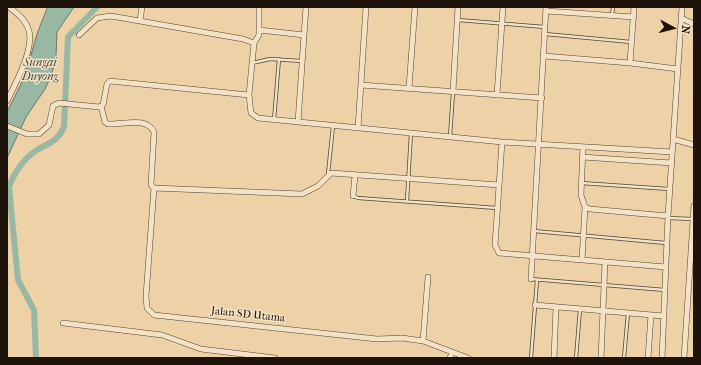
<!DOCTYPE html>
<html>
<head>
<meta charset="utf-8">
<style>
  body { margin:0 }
  #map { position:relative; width:701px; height:365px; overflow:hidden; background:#ecd2a6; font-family:"IM FELL French Canon",serif }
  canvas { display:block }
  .frame { position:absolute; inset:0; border:8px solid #1e140b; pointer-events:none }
  .north { position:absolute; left:653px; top:8px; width:40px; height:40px; -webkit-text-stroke:3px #f3e2c5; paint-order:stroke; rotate:97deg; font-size:11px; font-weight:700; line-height:16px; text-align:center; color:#1e140b }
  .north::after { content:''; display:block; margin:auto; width:14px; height:18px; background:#1e140b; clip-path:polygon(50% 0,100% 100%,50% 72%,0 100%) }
</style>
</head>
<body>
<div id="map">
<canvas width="701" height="365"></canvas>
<div class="frame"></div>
<div class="north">N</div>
</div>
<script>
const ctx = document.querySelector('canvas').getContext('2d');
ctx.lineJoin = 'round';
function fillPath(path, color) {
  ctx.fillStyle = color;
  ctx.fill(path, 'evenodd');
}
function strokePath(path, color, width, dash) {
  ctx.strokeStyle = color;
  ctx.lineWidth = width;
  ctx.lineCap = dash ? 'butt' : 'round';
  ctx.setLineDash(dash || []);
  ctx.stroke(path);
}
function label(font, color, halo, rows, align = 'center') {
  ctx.font = font + ' "IM FELL French Canon",serif';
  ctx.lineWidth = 3;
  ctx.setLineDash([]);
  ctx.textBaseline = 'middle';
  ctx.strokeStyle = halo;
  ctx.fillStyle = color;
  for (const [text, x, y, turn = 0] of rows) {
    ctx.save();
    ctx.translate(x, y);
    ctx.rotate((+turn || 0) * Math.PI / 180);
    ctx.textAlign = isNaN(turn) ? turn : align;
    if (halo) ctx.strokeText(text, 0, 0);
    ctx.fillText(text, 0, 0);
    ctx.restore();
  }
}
const water = new Path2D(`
  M48,7H74L57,32L56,56L52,74L45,89L26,117L7,158V112L21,84L29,62L37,34Z`);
fillPath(water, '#99b8a4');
strokePath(water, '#687667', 1);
strokePath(new Path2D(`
  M36,358L34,310L18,280L9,187C13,174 25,157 37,150C49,143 58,141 64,127L68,37L97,7`), '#99b8a4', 6);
const lane = new Path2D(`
  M612,15L613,7
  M458,20L545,27
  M545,34L631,42
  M252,63L270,59L302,61
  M274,120L279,59
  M450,137L453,92
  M328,174L333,126
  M581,183L669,189
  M353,196L358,198L497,208
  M407,201L411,133
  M668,218L693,219
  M534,231L666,243
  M531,279L665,290
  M531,358L537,280
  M576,358L580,309
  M624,358L628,313`);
const street = new Path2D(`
  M546,11L634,17
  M681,18L694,24
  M140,20L142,7
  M259,30L304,35
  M79,35L97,18L111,16L243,39L254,43L249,95L251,113L258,118L502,142L672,152
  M254,43L259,35V7
  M544,56L630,63L678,69
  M630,63L634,7
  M361,85L542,98
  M409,88L415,7
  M453,91L458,7
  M497,95L503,7
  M7,101C15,85 34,49 29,31C26,20 18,14 9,7
  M101,106L105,122L108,124C123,125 146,116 154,132L151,185L154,188L302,194L318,186L331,173L499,185
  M298,122L306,7
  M7,126L27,134H39L49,125L53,106L59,103L99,107L103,105L107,84L110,81L249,95
  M358,128L366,7
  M673,139L694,145
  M502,142L495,245L499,253L666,267
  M583,147L581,195L585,207L590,209L668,216
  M582,157L672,163
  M154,188L146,296L147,308L154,315L377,339L402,338L423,341L468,358
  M353,196L355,175
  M582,260L585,207
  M531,279L546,7
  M535,305L664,316
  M63,323L162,335L201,349L275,358
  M423,341L428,277
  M450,358L452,352
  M554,358L556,307
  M601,358L605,262
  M648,358L651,315
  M662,358L668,216L682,7
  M684,358L694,206`);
strokePath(lane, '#524432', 4);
strokePath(street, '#524432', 6);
strokePath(lane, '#f3e2c5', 2.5);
strokePath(street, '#f3e2c5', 5);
label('11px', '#1e140b', '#f3e2c5', [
  ["Jalan SD Utama",248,315,6]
]);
label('italic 12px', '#494d41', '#f3e2c5', [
  ["Sungai",40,63],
  ["Duyong",40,77]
]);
</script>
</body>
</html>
